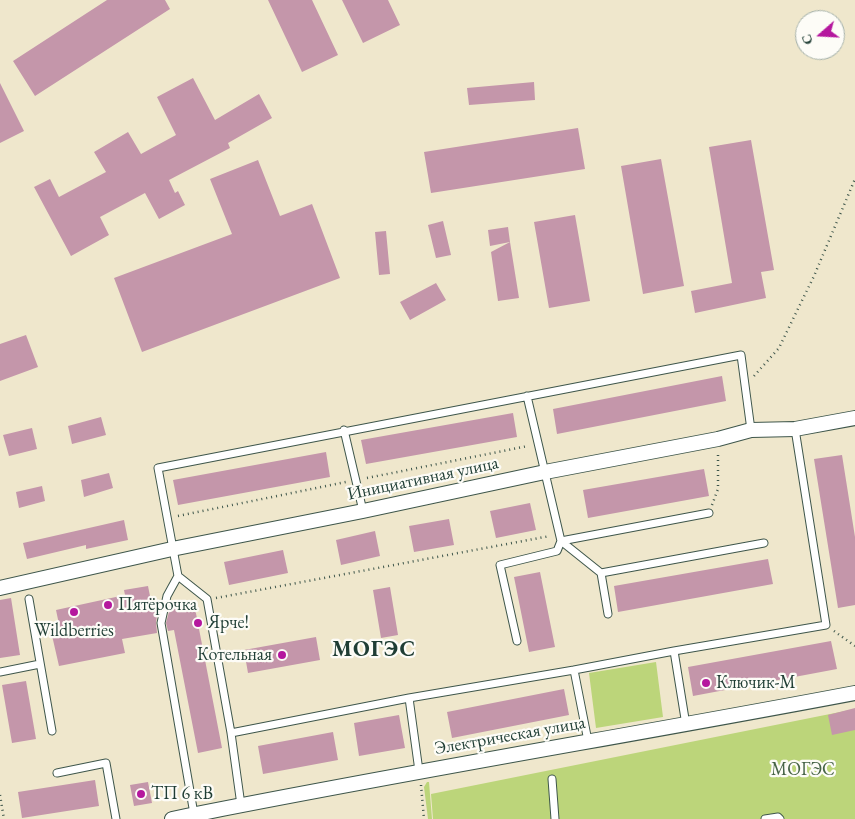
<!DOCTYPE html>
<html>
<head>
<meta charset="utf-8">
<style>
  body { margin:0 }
  #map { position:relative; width:855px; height:819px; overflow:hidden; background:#efe7cc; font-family:"EB Garamond",serif }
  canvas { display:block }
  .north { position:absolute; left:795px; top:10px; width:50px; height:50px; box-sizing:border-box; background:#fdfcf7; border:1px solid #a4b0a9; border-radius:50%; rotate:251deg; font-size:14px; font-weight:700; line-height:20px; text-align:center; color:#1f3d34 }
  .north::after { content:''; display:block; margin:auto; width:18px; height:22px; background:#b5179e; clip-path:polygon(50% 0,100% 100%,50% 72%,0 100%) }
</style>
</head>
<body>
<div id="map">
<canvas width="855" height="819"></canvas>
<div class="north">С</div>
</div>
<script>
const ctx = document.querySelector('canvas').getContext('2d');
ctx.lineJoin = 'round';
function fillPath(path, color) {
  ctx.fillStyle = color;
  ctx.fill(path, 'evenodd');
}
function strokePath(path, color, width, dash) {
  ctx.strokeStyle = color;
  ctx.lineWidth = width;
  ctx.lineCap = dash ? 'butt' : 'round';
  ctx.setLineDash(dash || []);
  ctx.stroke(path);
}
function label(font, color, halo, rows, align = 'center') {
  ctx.font = font + ' "EB Garamond",serif';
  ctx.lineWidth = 4.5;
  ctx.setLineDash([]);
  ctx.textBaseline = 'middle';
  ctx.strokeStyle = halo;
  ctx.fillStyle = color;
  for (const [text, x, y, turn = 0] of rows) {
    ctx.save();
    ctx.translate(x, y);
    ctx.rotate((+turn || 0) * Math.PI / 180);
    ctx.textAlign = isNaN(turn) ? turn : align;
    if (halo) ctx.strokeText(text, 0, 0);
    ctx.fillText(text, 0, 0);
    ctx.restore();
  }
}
fillPath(new Path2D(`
  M656,662L663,717L596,728L589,673Z
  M855,709V819H433L431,794Z
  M427,782H429L432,819H428L424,787Z`), '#bcd57a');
fillPath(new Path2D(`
  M107,0H165L170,9L35,96L13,61Z
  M268,0H312L338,55L302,72Z
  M342,0H388L400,25L363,43Z
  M193,78L215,120L259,94L272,118L228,143L230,148L169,180L175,193L178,191L185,205L159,219L145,193L100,217L109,235L71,256L34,187L50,179L59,197L106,172L94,152L128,132L141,154L176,135L157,97Z
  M534,82L535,100L469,105L467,88Z
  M0,83L24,131L0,143Z
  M578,128L585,169L431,193L424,152Z
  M751,140L774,270L761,272L766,298L695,313L691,291L732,283L709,147Z
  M661,159L684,286L643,294L621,166Z
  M258,160L280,216L312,204L340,278L142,352L114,278L232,234L210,179Z
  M575,215L590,301L549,308L534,222Z
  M443,221L451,255L436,258L428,225Z
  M508,227L510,242L490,246L488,230Z
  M386,231L390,274L379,275L375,232Z
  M510,242L519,298L498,301L491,252Z
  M436,283L446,300L410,320L400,302Z
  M26,335L38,367L0,381V344Z
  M722,376L726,401L557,434L553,409Z
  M513,413L517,437L366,464L361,440Z
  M101,417L106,435L72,444L68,426Z
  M32,428L37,449L9,456L3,435Z
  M326,452L330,477L178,505L173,480Z
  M842,455L855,537V605L838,608L814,459Z
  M704,469L709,496L588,518L583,490Z
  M109,473L113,488L84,497L81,480Z
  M42,486L45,501L19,508L16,492Z
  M530,503L536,530L496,538L490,511Z
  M449,519L454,545L414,552L409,526Z
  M124,520L128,540L86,549V545L27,559L23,543Z
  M375,531L380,556L341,565L336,540Z
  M283,550L288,573L229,585L224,562Z
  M768,559L773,584L618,612L614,586Z
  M540,572L555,647L529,652L514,577Z
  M148,586L153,611L158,610L156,622L157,633L122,639L125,653L59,666L51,631L60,629L56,610L125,595L124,590Z
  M390,587L398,635L381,638L373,590Z
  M11,598L20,655L0,658V600Z
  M194,603L222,748L198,753L174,630L168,631L166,623L170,608Z
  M316,637L320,660L248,673L244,650Z
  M831,641L837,669L693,696L688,667Z
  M26,681L36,739L12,743L2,685Z
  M564,689L569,715L452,738L447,712Z
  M855,708V730L832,735L828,715Z
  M399,715L405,748L359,756L354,723Z
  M333,732L338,760L263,774L258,746Z
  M95,780L99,806L22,818L18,792Z
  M148,782L152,803L134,806L130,785Z`), '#c496aa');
const service = new Path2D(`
  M527,396L561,541L709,513
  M344,430L363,511
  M601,573L764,543
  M178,576L167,596L161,623L194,814
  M29,599L52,731
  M517,641L500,565L557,551L561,541L601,573L608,614
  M574,670L674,651
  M0,672L40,664
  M409,698L574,670L588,741
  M686,725L674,651L826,625L795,429
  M231,733L409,698L419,771
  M57,773L106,763L116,819
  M552,779L555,819
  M241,805L231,733L207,599L178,576L158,468L741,355L751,430
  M765,819L778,817L780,819`);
const minor = new Path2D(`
  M0,588L172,549L363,511L545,472L718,439L751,430L795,429L855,418
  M172,819C399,773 628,736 855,693`);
strokePath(service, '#3e564b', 9);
strokePath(minor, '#3e564b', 16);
strokePath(new Path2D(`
  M754,376L779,348L814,276L855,179
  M367,478L528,446
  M712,505L718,489V452
  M178,516L346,482
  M216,598L550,536
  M834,631L855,646
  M421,785L424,819
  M0,795L4,819`), '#3e564b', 2.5, [1, 4]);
strokePath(service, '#fff', 7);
strokePath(minor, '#fff', 14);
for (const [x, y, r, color] of [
  [108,605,5,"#b5179e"],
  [74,612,5,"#b5179e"],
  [198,623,5,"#b5179e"],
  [282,655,5,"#b5179e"],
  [706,683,5,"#b5179e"],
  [141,794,5,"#b5179e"]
]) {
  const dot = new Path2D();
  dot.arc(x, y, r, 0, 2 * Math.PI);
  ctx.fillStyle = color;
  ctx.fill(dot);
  strokePath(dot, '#fdfcf7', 2);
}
label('18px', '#1f3d34', '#fdfcf7', [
  ["Инициативная улица",423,479,-12],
  ["Электрическая улица",510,736,-10]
]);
label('18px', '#1f3d34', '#fdfcf7', [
  ["Пятёрочка",118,605],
  ["Ярче!",208,623],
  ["Wildberries",74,631,"center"],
  ["Котельная",272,655,"right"],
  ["Ключик-М",716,683],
  ["ТП 6 кВ",151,794]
], 'left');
label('18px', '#466346', '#fdfcf7', [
  ["МОГЭС",803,770]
]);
ctx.letterSpacing = '1px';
label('bold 22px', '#1f3d34', '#fdfcf7', [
  ["МОГЭС",374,650]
]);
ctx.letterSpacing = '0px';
</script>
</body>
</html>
